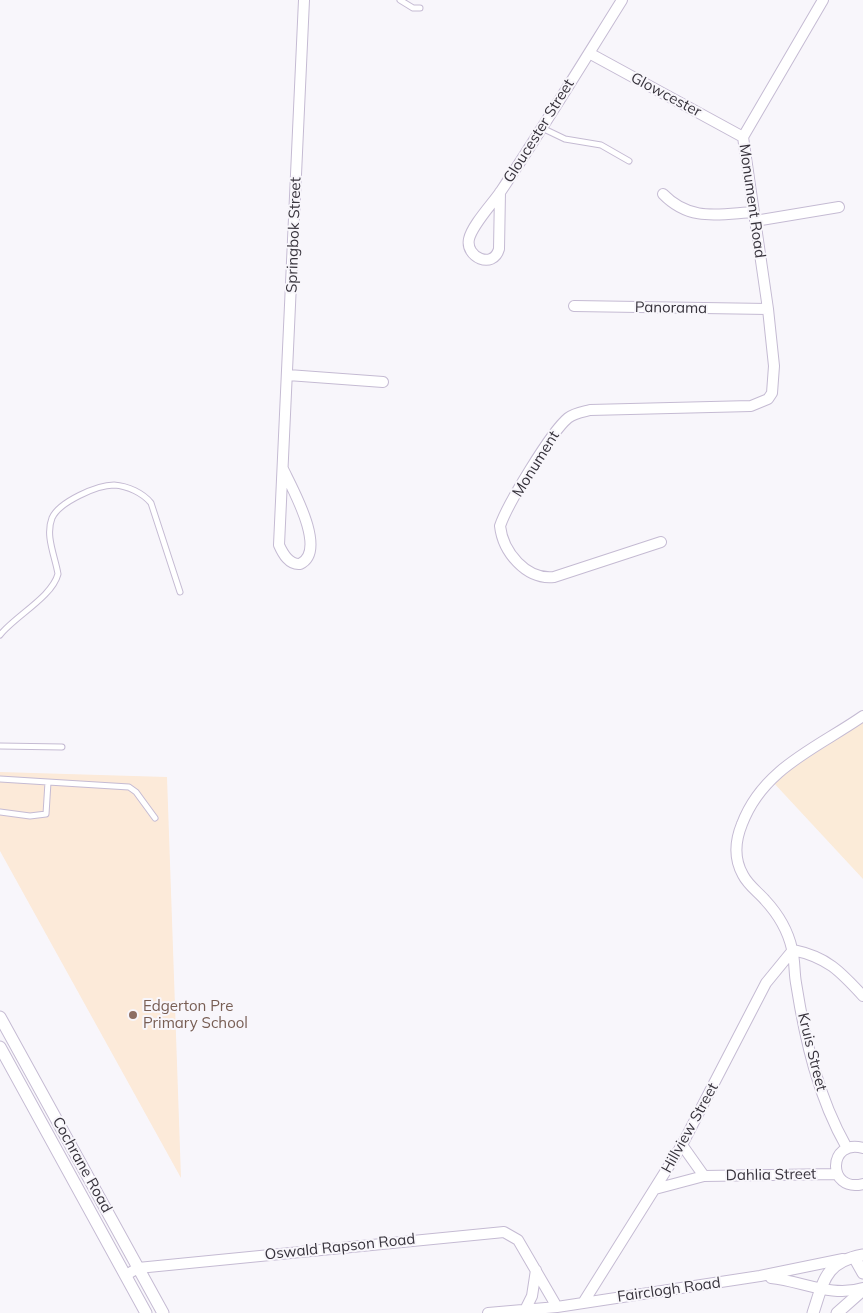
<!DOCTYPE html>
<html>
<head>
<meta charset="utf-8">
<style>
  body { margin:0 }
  canvas { display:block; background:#f8f6fb }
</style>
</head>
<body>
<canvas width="863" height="1313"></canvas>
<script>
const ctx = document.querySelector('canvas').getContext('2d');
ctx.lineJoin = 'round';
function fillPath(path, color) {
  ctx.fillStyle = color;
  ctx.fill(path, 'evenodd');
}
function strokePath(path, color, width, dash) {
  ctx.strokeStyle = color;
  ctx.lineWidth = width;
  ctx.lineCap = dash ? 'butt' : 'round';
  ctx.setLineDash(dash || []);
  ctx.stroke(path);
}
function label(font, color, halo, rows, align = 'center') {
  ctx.font = font + ' Mulish,sans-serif';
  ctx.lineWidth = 4;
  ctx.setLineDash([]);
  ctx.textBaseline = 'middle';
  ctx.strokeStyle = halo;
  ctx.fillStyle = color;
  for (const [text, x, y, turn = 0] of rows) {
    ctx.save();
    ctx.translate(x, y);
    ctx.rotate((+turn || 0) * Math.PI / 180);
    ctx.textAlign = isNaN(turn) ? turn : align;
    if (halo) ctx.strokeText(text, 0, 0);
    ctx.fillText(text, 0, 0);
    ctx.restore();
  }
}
fillPath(new Path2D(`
  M863,722V879L772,781Z`), '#fbebd8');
fillPath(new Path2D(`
  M0,772L167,777L181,1178L0,851Z`), '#fcead9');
const service = new Path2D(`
  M400,0L413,8H420
  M542,128L565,139L601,145L629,161
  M0,635C15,616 52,597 58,574C55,556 45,536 52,518C59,502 97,485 114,485C128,486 143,493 151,503L180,592
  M0,746L62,747
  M0,779L48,782L46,814L30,816L0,812
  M48,782L129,787L136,792L155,818`);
const minor = new Path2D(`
  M589,53L743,137
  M500,192L499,249C493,270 465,257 469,239C472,225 493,203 501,191C543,128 582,64 622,0
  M663,194C690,222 719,214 754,212
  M755,221L839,207
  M574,306L768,309
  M288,375L383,382
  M283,469C292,488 328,551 300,564C289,565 283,554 279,545L304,0
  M661,542L554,577C526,580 503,552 500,526C507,505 551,432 568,418C574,413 582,412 590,410L751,406L768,399L772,393L774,366L768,309L743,137L823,0
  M793,950C827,957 840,971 863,996
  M682,1145L704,1176
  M847,1148C818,1097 805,1040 796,983C794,972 795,960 792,949C788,931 778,914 765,900C758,892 748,885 743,875C734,859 735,841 742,824C763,768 817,748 863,716
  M863,1148C828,1138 826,1193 863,1184
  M655,1189L704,1176L837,1174
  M126,1275L138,1268L504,1232L518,1240L557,1307
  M771,1278C802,1281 832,1298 863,1288
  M583,1303L682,1145L766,983L793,950
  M525,1310L532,1296L536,1270
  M488,1313L557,1307L760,1276L843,1259`);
const tertiary = new Path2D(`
  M0,1017L163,1313
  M0,1047L146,1313
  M854,1257L863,1273
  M813,1313C824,1280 825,1262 863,1255
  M837,1313L863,1290`);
strokePath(service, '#c5bbd3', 7);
strokePath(minor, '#c5bbd3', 12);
strokePath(tertiary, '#c5bbd3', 13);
strokePath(service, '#fff', 5);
strokePath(minor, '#fff', 10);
strokePath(tertiary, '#fff', 11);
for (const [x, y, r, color] of [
  [133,1015,5,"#8d6e63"]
]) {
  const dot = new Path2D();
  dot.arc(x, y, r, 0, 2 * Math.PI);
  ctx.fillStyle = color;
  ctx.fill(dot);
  strokePath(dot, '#f8f6fb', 2);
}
label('15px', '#37333c', '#f8f6fb', [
  ["Glowcester",666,95,28],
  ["Gloucester Street",539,131,-58],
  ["Monument Road",752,201,82],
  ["Springbok Street",294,235,-88],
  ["Panorama",671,308,1],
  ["Monument",536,464,-58],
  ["Kruis Street",812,1052,76],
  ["Hillview Street",690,1128,-61],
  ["Cochrane Road",82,1165,61],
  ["Dahlia Street",771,1175,-1],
  ["Oswald Rapson Road",340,1247,-6],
  ["Fairclogh Road",669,1290,-8]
]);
label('15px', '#785e54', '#f8f6fb', [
  ["Edgerton Pre",143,1006],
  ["Primary School",143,1023]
], 'left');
</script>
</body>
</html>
